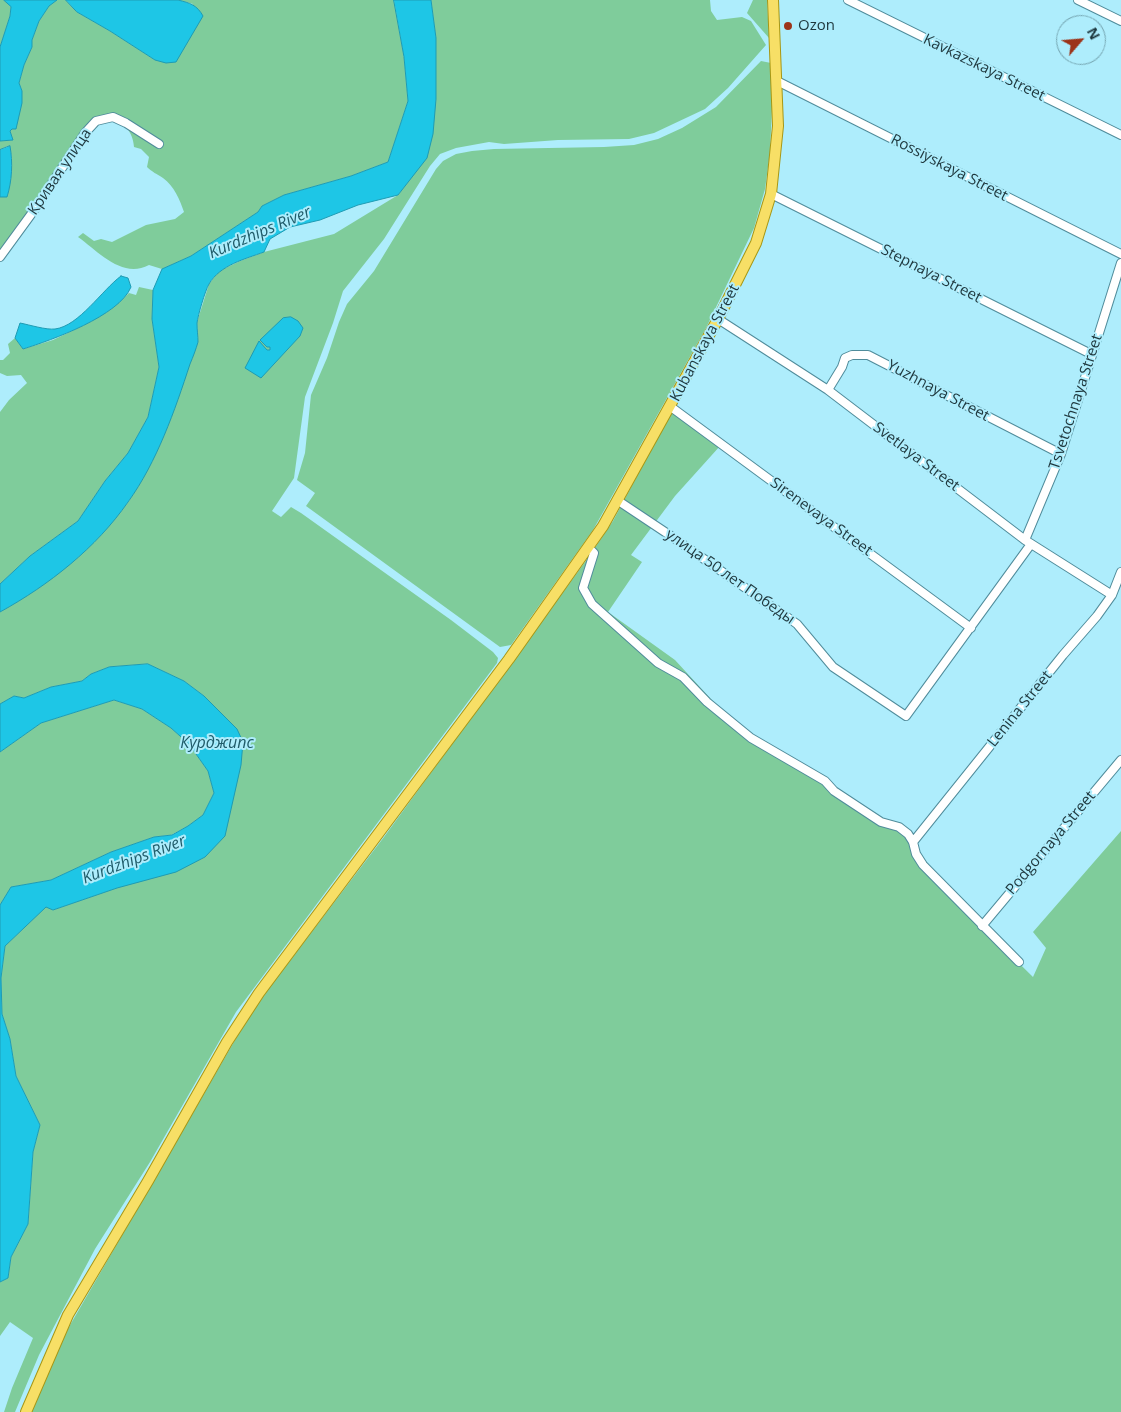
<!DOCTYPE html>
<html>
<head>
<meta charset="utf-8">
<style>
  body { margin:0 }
  #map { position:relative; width:1121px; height:1412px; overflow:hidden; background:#aeedfc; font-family:"Open Sans",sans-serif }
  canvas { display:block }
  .north { position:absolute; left:1056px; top:15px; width:50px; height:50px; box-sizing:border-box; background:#aeedfc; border:1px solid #74a4b0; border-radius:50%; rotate:63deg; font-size:14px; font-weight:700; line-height:20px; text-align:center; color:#1e373d }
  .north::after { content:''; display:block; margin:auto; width:18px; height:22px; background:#9c3419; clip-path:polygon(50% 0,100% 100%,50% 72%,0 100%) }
</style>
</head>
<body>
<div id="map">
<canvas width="1121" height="1412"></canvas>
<div class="north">N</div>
</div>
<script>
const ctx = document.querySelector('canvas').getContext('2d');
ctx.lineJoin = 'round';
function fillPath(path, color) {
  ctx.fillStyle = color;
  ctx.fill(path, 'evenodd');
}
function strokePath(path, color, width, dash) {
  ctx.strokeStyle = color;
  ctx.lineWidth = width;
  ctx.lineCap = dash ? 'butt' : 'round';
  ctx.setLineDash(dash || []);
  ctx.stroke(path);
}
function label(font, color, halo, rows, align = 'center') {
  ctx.font = font + ' "Open Sans",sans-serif';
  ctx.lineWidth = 4;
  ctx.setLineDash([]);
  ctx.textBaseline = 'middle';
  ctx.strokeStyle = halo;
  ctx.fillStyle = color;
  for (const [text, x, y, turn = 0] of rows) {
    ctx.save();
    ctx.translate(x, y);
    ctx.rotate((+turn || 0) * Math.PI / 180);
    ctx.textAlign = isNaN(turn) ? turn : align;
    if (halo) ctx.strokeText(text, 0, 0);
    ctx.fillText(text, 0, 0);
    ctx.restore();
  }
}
fillPath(new Path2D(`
  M0,0H4L11,7L10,16L0,47Z
  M57,0H66L77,12L110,31L155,60L193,4L178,0H394L404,57L408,101L388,162L351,176L284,195L262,206L258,212L191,256L162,269L149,265C122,279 99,252 78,237L83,233L94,241L101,239L112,242L146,225L175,219L184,212C180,200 174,186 163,178C157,174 152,172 147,167L149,157L141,149L134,147C133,131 124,125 114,115H105L85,126L58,170L0,252V197H7C10,183 16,159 8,146L0,150V141L12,140L10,131L12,129L22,91L19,83L24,65L32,47V40L39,21L49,6Z
  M431,0H710L711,11L717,20L742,17L751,21L766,45L728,88L705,109L654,133L629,139L558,140L504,144L489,142L456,148L440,154L430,166L384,239L343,291L333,323L305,397L294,478L272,511L281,517L291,507L301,513L451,620L493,652L498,658L497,663L236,1012L150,1162L95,1249L39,1355L15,1412H4L12,1388L33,1338L10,1322L0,1336V1282L8,1278L11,1257L28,1224L33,1152L40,1125L16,1076L10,1039L2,1014L1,978L5,946L46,906L53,910L205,857L237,729L204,696L184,681L148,664L109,667L91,674L82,681L51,687L24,698L14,696L0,704V612L37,589L78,557L99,537L129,501L198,342L197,322L209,284L219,271L240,261L264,252L334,234L398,195L410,178L436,99V38Z
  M753,0H767L769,38L747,13Z
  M761,61L771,63L772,107L770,152L765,189L754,228L706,328L593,530L511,645L500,647L306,506L315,493L297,480L305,453L311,395L327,358L339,322L347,304L374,271L436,169L443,161L456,154L472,151L494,149L604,147L634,145L658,139L682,128L716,107Z
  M139,287L153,290L152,319L159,367L148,417L128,453L105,481L78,521L30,556L0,584V412L9,400L27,383L21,375L7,376L0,373V360H3L10,353L8,344L15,338L23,349L53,340L84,325L110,310L129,293L136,295Z
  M672,411L720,446L675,496L631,555L642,562L608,612L675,660L721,710L789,765L803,770L826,784L844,802L897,829L910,841L911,851L919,865L1033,977L1046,948L1033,932L1121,831V1412H28L62,1339L253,1009L384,837L588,558L613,521Z
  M114,700L142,709L171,728L189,744L208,771L214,793L203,815L188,826L171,835L154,837L111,852L51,880L11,887L0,905V752L41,723Z`), '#7fcc9b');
const water = new Path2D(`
  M4,0H57L49,6L39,21L32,40V47L24,65L19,83L22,91V103L16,129H12L10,131L13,140L0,141V47L10,16L11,7Z
  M66,0H178C190,3 197,5 203,16L176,62L166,63L155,60L110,31L77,12Z
  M394,0H431L436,38V99L433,134L427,158L398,195L358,205L320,220L290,227L270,239L264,252C245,259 220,265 209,284C205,291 198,315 197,323C197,330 198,336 198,342C196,349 193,357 190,364C175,410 157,462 128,502C96,548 49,585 0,612V584L30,556L78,521L105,481L128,453L148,417L159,367L152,319L153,290L162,269L191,256L258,212L262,206L284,195L351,176L388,162L408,101L404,57Z
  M10,146C13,163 12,181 7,197H0V150Z
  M121,276L128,278L131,287C119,316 52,340 23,349L15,338L20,323C30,325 46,330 55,329C79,326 102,290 121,276Z
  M291,317L298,321L303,328L300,336L261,378L245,368L259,341L267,350H270V347H267L260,340L283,318Z
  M148,664L184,681L204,696L237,729L243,742L241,765L225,836L205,857L176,872L117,888L53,910L46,907L5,946L1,978L2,1014L10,1039L16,1076L40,1125L33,1152L28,1224L11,1257L8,1278L0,1282V905L11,887L51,880L111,852L154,837L172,835L188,826L203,815L214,793L208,771L189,744L171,728L142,709L114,700L41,723L0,752V704L14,696L24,698L51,687L82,681L91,674L109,667Z`);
fillPath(water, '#1ec6e6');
strokePath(water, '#1e9bb3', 1);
const minor = new Path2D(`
  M848,0L1121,135
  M1078,0L1121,21
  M777,81L1121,254
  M771,194L1091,354
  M0,257L35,209L85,133L96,121L113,117L126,123L159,144
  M718,319L828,390L1025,540L1112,595
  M828,390L842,367L845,358L852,355H868L1061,454
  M671,407L971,628
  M617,500L671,536L797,624L833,667L906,716L1031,544
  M1025,540L1061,454L1121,263
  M588,547L594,553L583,588L592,604L658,663L683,677L707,702L751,738L825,781L834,791L881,822L899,827L908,834L913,842L916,854L923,865L1019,962
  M913,842L1063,655L1097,616L1112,595L1121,572
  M982,926L1121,760`);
const major = new Path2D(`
  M26,1412L68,1315L148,1181L227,1042L259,993L509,659L603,526L718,319L756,243L771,194L778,126L773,0`);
strokePath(minor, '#508c9b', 10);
strokePath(major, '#a79715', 12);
strokePath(minor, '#fff', 8);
strokePath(major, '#f7df66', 10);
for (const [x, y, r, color] of [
  [788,26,5,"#9c3419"]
]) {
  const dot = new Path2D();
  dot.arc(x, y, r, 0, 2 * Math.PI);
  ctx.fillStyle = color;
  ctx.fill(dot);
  strokePath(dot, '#aeedfc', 2);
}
label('15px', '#1e373d', '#aeedfc', [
  ["Ozon",798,26]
], 'left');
label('15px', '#1e373d', '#aeedfc', [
  ["Kavkazskaya Street",984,68,26],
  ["Rossiyskaya Street",949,168,27],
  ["Кривая улица",60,172,-56],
  ["Stepnaya Street",931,274,27],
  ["Kubanskaya Street",705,343,-62],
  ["Yuzhnaya Street",938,391,28],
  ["Tsvetochnaya Street",1076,402,-72],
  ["Svetlaya Street",916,457,37],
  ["Sirenevaya Street",821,517,36],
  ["улица 50 лет Победы",730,577,35],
  ["Lenina Street",1020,709,-51],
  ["Podgornaya Street",1051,843,-50]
]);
label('italic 16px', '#205c6a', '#aeedfc', [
  ["Kurdzhips River",260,233,-23],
  ["Курджипс",217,743],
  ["Kurdzhips River",134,860,-21]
]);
</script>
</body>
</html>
